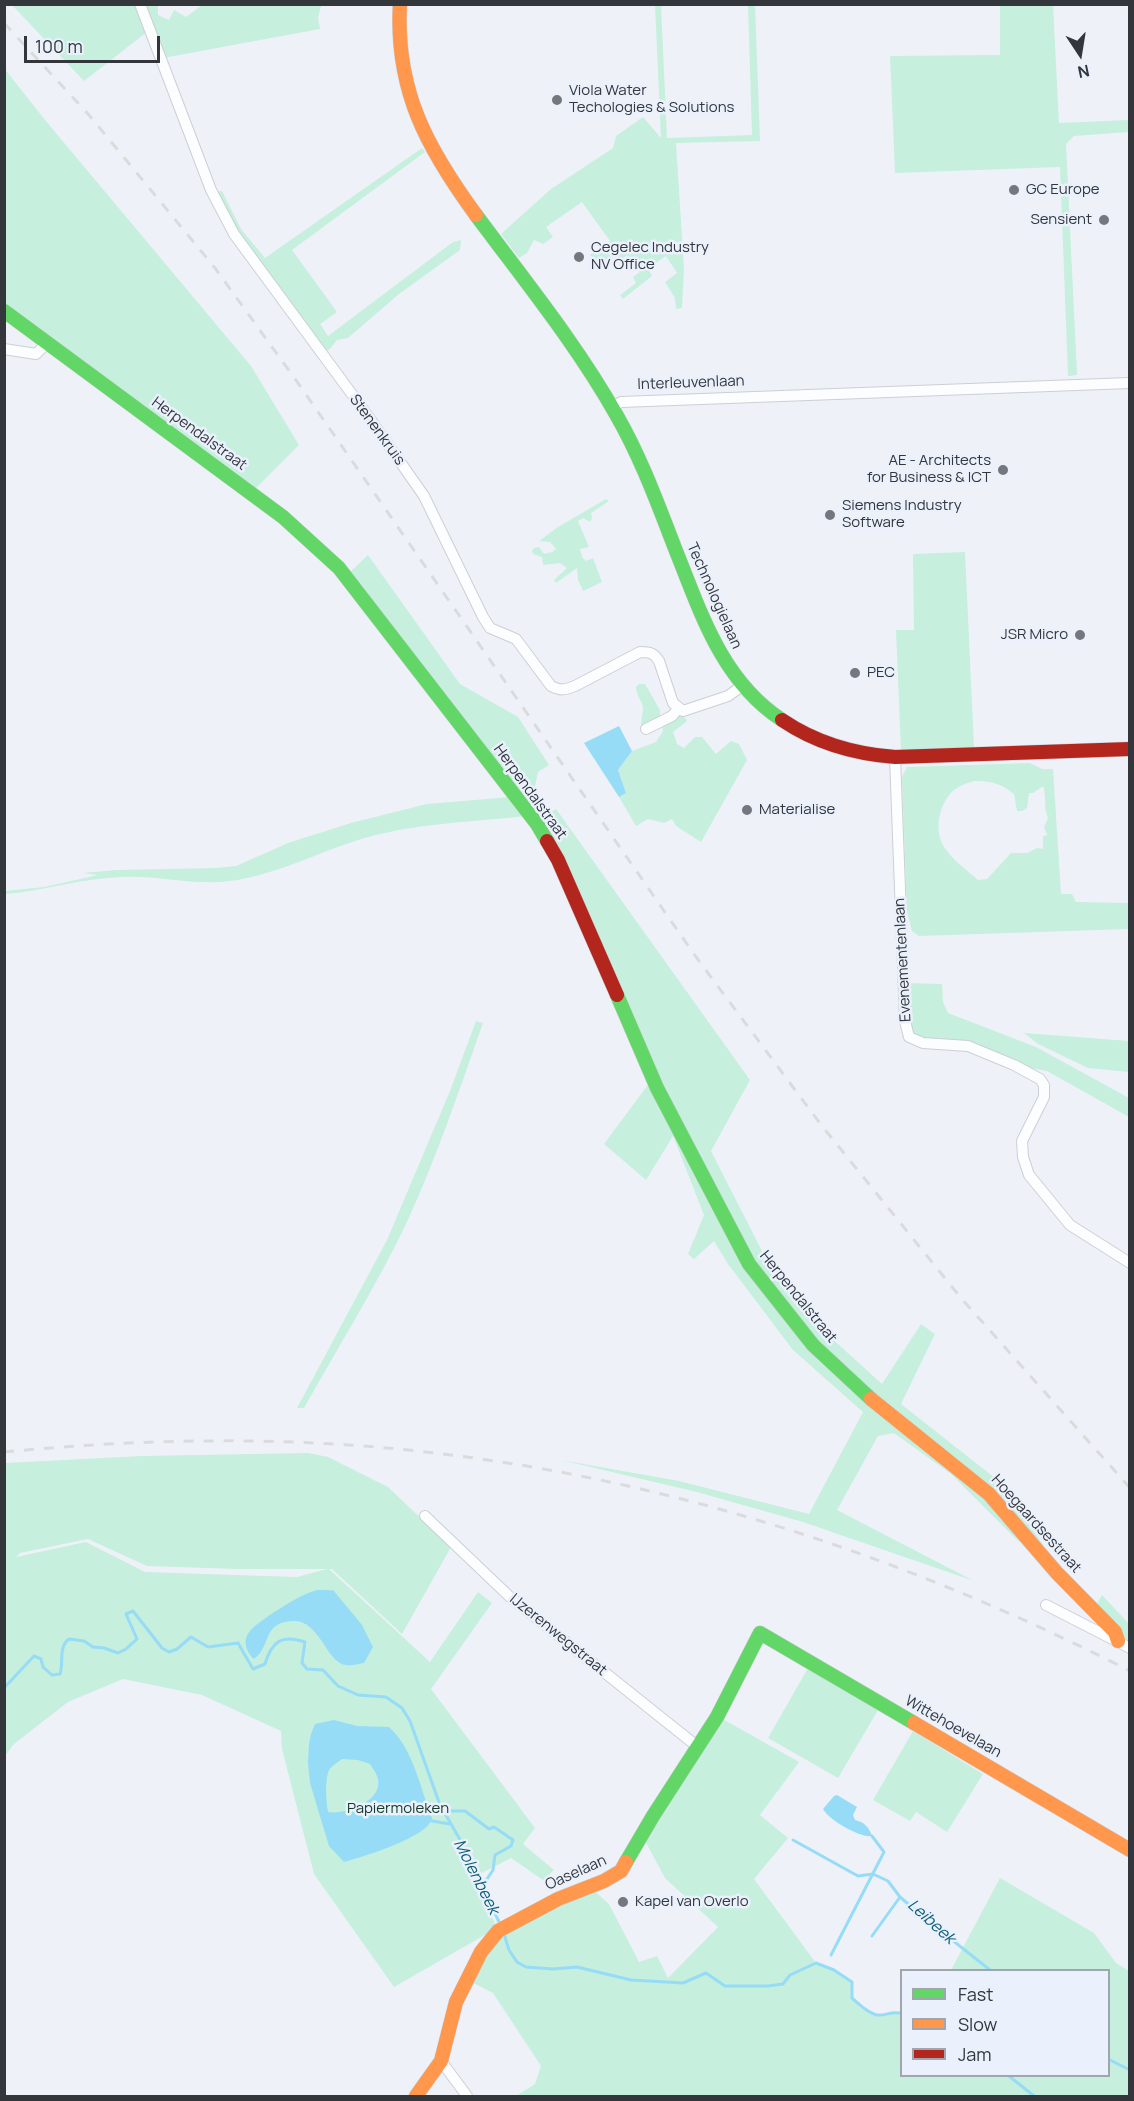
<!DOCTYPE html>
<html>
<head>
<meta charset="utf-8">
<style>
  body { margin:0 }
  #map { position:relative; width:1134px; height:2101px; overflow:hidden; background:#eef2f8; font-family:Manrope,sans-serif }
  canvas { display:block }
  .frame { position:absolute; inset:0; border:6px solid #33363a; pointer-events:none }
  .legend { position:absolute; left:900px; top:1969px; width:210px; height:108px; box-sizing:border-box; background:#eaf1fc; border:2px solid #a1a6ae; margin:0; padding:8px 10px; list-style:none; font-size:18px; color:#33363a }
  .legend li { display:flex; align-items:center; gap:12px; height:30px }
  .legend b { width:30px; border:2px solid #a1a6ae }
  .north { position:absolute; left:1050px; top:24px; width:60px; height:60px; -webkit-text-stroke:4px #eaf1fc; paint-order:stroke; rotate:168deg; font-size:16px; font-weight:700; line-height:24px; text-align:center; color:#33363a }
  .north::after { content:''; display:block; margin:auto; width:21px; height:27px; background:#33363a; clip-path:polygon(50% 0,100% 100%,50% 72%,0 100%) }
  .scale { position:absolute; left:24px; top:36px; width:136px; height:27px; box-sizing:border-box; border:3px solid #33363a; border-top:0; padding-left:8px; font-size:18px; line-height:21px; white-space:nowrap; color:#33363a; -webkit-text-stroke:4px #eaf1fc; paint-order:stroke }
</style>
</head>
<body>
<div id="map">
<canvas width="1134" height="2101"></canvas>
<div class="frame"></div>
<ul class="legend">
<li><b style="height:8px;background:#63d668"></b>Fast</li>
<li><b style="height:8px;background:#ff974d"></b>Slow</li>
<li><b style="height:8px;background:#b3261e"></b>Jam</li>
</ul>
<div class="north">N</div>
<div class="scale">100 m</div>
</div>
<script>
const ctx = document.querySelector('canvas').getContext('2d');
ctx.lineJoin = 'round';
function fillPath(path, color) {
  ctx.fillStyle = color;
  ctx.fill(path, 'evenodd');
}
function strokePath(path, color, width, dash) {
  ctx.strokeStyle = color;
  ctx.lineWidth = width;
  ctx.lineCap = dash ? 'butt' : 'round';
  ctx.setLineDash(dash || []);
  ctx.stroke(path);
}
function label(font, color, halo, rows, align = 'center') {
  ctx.font = font + ' Manrope,sans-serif';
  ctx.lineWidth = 5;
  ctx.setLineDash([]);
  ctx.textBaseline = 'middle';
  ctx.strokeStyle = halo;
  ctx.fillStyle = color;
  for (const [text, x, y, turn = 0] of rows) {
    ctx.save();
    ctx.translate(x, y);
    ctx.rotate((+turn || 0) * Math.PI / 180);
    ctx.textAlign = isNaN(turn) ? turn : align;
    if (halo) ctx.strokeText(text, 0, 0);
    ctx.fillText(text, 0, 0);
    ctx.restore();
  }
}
fillPath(new Path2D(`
  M293,4L321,6L318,18L320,29L163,58L143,5H158V15L169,20L174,10L186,17L202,5Z
  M12,5H136L147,32L84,81Z
  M655,5H661L667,138L752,135L748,5H755L760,141L676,143L684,269L682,308L676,309L675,298L665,282L677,273L666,256L648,268L652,276L623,299L620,295L636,283L633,277L640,272L627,255L621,260L616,255L599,268L590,255L610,241L582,202L546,227L553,237L543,244L534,240L527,253L519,258L501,234L551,189L613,148L616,136L643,117L661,138Z
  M1000,5H1053L1059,123L1129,120V132L1074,136L1066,144L1077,375L1068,376L1060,167L895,173L890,56L1000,55Z
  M4,68L45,120L251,366L299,445L253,491L5,306Z
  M422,148L425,152L292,250L337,312L320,324L328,336L453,242L461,240L460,250L399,294L348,338L337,340L330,349L324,351L237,233L215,192L222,191L241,229L265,258Z
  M606,499L609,501L591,513L592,518L590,522L583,518L578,521L589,547L580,549L582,557L586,561L593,558L602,582L583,591L578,580L577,568L556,583L554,580L567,568L560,563L543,565L542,557L533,554L532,551L534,548L539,547L544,554L552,552L556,549L550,542L539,541L558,527Z
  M965,552L974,748L901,751L896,630H914L913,554Z
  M368,555L460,684L518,717L549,765L538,772L530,811L347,575Z
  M639,684H645L660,710V720L646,727L641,725C641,719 643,714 643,708C642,700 637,698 636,687Z
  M678,709L687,721L673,732L677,744L684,748L695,737H702L716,754L731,741L739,744L747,760L701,842L676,826L672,819L664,823L648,819L636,826L619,797L626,793L618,770L632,751L656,742L663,731L661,722Z
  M1030,763L1042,769H1053L1061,894H1072L1076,902L1129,903V929L919,936L912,931L907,912L902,777L907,767ZM974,781C991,781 1000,783 1014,794L1017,811H1022L1027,808L1029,793H1033L1043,786C1047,797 1043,807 1048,818L1044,827L1047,835L1043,836V849L1037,848L1027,853H1011L987,879L978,880C968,871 955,862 947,851C934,836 937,809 950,794C956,787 964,784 974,781Z
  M511,797L527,816C473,822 417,823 365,838C320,851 277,875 230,881C194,886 158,875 122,877C82,878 44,891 5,894V891L44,887L98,875L83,873L116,870L216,868L236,866L288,843L351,823L427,804Z
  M556,809L750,1080L711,1151L764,1255L818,1326L882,1384L921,1324L935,1334L901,1404L1019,1497L1031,1527L1075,1592L1057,1573L1015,1538L951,1474L894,1433L878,1436L837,1510L974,1581L803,1522L697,1492L561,1460L679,1481L809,1514L863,1412L793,1350L728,1264L714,1241L694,1259L688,1254L704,1215L673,1136L646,1180L604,1144L650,1082L539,819Z
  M903,983L942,984L943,1002L948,1013L1036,1047L1129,1098V1117L1047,1071L1014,1065L968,1046L909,1037Z
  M476,1021L483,1023C459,1091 436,1159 406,1224C376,1287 338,1347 304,1408H297L387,1240L450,1091Z
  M1024,1033L1129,1041V1072L1088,1068L1038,1044Z
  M308,1453L328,1457L388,1487L451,1547L402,1634L332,1569H329L430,1662L478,1592L492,1603L431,1689L535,1828L523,1844L554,1870L543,1880L511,1858L474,1877L497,1928L394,1987L314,1874L282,1749L281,1731L202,1695L123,1679L68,1702L14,1744L5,1756V1463L142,1456ZM88,1539L147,1566L237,1569H327L297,1577L145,1572L86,1542L16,1557L20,1553ZM332,1590L339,1663C331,1653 323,1637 313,1629C302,1620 283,1617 273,1627C264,1635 266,1651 254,1659V1627Z
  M1102,1595L1129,1624V1643L1107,1623L1097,1604Z
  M808,1668L878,1710L838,1778L768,1738Z
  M721,1718L799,1762L760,1815L788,1838L754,1879L816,1963L834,1970L852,1982V1998C859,2004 868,2013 877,2015C887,2016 892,2009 901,2014L902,2076H1108V1970H951L1000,1878L1094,1933L1116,1963L1129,1971V2096H516L535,2084L541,2066L493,1993L469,1981L496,1936L591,1888L609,1904L639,1962L657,1956L668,1978L718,1927L665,1878L643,1837Z
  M913,1731L983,1774L947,1832L916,1812L910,1821L873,1800Z`), '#c6efdd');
fillPath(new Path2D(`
  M619,726L632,751L618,770L626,793L619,797L584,743Z
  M333,1590L362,1625L373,1647L364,1663C358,1664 351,1666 346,1665C324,1662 320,1613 285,1622C263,1627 270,1648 254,1659C246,1652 242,1640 250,1631C258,1621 301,1594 314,1591C319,1589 327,1591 333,1590Z
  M334,1720L357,1726L389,1727C414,1750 420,1788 432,1818C429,1837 362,1857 344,1862L329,1846L310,1783L308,1763L309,1744L311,1734L315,1724ZM342,1759L358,1760L370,1764C374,1770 380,1777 378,1786C376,1803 343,1815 328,1812C326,1803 325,1782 328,1773C330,1766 337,1763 342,1759Z
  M837,1795L857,1807L853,1815L855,1820C864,1822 869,1827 872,1836C860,1838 829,1820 823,1809L834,1796Z`), '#96dcf7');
strokePath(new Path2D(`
  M4,1688L34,1656L41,1659L43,1667L52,1675L60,1674C64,1662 58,1647 69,1639L84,1641L93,1647L104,1648L118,1653L126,1649L137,1639L126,1614L133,1611L162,1648L169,1652L177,1649L191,1637L208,1647L238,1643L253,1669L265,1664C272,1641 282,1634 305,1642L302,1663L307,1669L323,1670L338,1686L358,1695L386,1697L402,1708L410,1721L440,1805L462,1843L500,1924
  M442,1808L452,1811H465L489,1829L494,1827L513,1840L511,1846L495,1855L493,1870L483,1885
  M432,1821L450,1824
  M793,1840L858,1876L873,1874
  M873,1874L888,1881L900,1897L923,1917L990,1970
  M504,1934L509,1950L517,1962L526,1967L553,1969L577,1967L631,1980L683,1983L706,1973L725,1986H768L783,1984L790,1975L816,1963L834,1970L852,1982V1998C859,2004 867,2013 877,2015C886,2016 893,2010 902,2014
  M872,1936L900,1897
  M831,1955L884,1852L872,1836
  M1108,2059L1128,2069
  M1009,2076L1034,2096`), '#96dcf7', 3);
const street = new Path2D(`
  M140,4L211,190L234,234L368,416L424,496L483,617L490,628L516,639L551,686C560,691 565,690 575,686L640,652C650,652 654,653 659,661L673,703L683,711L728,696L742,686
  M4,349L36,354L47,343
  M612,407L621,402L1130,383
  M646,729L672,716L678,709
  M895,757L905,1021L909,1037L923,1043L968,1046L1014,1065L1040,1079L1044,1085V1097L1022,1141L1023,1157L1029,1175L1070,1225L1130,1263
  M425,1516L510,1597L698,1747
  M1046,1605L1130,1648
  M441,2061L467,2096`);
const fast = new Path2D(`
  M476,215C525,281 577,345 617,416C644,463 662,516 682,566C705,625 727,684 782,720
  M4,311L283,517L339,568L537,824L547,841
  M617,995L657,1088L749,1264L813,1345L871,1399
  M626,1862L653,1816L717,1717L760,1633L914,1723`);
const slow = new Path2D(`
  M400,4C395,90 427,148 476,215
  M871,1399L989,1494L1057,1573L1115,1632L1118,1641
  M914,1723L1130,1850
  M416,2096L441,2061L456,2002L481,1952L498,1931L558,1899L604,1881L621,1871L626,1862`);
const jam = new Path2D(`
  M782,720C816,743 854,754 895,757L1130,749
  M547,841L558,860L617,995`);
strokePath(street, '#cccfd4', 12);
strokePath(fast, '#cccfd4', 15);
strokePath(slow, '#cccfd4', 15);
strokePath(jam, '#cccfd4', 15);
strokePath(street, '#fcfdfe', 10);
strokePath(fast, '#63d668', 14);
strokePath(slow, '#ff974d', 14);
strokePath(jam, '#b3261e', 14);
strokePath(new Path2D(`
  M4,23L89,115L215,268L298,383L696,957L822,1126L961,1298L1130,1488
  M4,1452C86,1444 168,1440 250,1441C561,1445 854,1530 1130,1671`), '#dadbdd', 3, [10, 10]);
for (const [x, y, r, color] of [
  [557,100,6,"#74787c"],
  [1014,190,6,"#74787c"],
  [1104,220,6,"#74787c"],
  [579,257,6,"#74787c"],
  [1003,470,6,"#74787c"],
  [830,515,6,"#74787c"],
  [1080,635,6,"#74787c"],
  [855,673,6,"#74787c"],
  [747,810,6,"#74787c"],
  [623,1902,6,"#74787c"]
]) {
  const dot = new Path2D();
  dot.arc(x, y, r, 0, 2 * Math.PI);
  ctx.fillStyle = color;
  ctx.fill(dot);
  strokePath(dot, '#eaf1fc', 2);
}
label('15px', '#33363a', '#eaf1fc', [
  ["Viola Water",569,91],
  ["Techologies & Solutions",569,108],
  ["GC Europe",1026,190],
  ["Sensient",1092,220,"right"],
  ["Cegelec Industry",591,248],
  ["NV Office",591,265],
  ["AE - Architects",991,461,"right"],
  ["for Business & ICT",991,478,"right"],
  ["Siemens Industry",842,506],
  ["Software",842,523],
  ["JSR Micro",1068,635,"right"],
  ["PEC",867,673],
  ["Materialise",759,810],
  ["Kapel van Overlo",635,1902]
], 'left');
label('15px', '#33363a', '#eaf1fc', [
  ["Interleuvenlaan",691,383,-2],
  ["Stenenkruis",377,430,54],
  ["Herpendalstraat",199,434,36],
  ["Technologielaan",714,596,66],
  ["Herpendalstraat",530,792,54],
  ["Evenementenlaan",903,960,-93],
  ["Herpendalstraat",798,1297,51],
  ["Hoegaardsestraat",1036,1524,48],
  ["IJzerenwegstraat",558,1635,39],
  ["Wittehoevelaan",953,1727,30],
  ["Oaselaan",576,1873,-24]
]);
label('15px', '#143b29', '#eaf1fc', [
  ["Papiermoleken",398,1809]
]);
label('italic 16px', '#0f6078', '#eaf1fc', [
  ["Molenbeek",476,1877,63],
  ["Leibeek",931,1922,42]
]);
</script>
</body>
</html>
